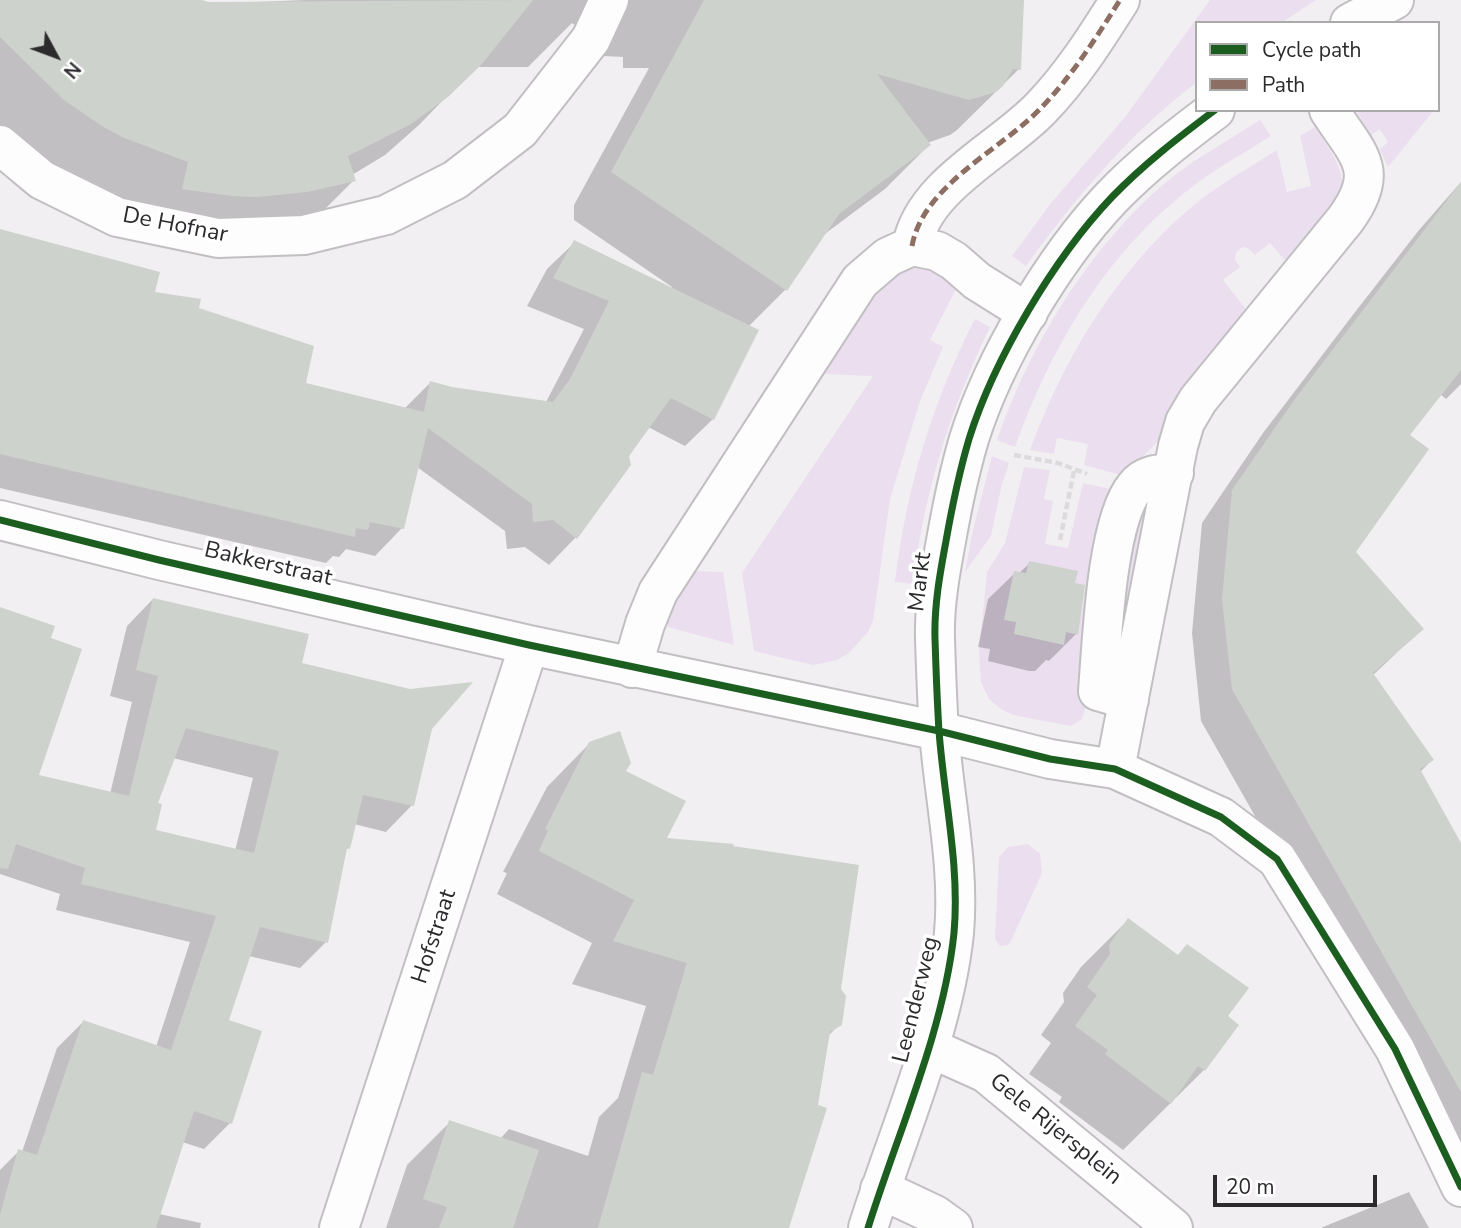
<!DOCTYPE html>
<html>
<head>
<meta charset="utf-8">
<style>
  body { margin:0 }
  #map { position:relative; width:1461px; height:1228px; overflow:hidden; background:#f2eff3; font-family:"Nunito Sans",sans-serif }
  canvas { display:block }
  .legend { position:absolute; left:1195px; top:21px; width:245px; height:91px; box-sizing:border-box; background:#fff; border:2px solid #abaaab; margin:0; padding:9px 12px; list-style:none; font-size:21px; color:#2c2a2d }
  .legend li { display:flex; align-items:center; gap:14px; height:35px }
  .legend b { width:35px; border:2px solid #abaaab }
  .north { position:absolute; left:21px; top:21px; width:70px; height:70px; -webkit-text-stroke:5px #fff; paint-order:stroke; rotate:131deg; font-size:19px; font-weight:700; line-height:28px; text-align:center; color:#2c2a2d }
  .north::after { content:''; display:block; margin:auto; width:24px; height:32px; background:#2c2a2d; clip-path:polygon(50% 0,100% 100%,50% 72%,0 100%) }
  .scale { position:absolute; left:1213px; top:1175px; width:164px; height:32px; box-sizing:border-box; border:4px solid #2c2a2d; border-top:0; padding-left:9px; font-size:21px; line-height:24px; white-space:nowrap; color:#2c2a2d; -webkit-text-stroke:5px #fff; paint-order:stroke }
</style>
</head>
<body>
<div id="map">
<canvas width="1461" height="1228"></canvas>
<ul class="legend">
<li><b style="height:9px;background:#1b5e20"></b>Cycle path</li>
<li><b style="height:9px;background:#8d6e63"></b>Path</li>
</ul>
<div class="north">N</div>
<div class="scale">20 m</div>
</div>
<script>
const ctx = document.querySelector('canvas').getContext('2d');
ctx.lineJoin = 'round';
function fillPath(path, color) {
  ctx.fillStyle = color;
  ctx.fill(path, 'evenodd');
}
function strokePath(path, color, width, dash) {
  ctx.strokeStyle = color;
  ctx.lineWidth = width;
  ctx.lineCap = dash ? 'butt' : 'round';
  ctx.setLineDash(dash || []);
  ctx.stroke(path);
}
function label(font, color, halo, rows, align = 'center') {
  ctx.font = font + ' "Nunito Sans",sans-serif';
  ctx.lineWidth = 7;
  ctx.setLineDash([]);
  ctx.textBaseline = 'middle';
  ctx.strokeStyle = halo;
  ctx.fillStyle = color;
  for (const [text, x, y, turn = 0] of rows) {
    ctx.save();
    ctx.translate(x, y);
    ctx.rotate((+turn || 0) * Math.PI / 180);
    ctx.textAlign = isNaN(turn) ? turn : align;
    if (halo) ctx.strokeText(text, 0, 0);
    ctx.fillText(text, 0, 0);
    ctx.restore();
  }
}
fillPath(new Path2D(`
  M1210,0H1316L1281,23H1197V82C1130,133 1075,198 1026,266L1012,256L1051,203L1125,117Z
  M1356,110H1434L1388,167L1380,149L1388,142L1380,129L1371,135Z
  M1260,120L1271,136C1241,155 1209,172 1182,195C1102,259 1049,352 1015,447L997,440C1029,348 1084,255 1158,189C1188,162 1226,142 1260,120Z
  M1315,127C1329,150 1349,171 1340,199L1288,264L1270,243L1255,255L1248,248L1242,247L1236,253L1235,260L1240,267L1223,280L1249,313L1164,435L1124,476L1084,465L1088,444L1057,438L1054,454L1030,450C1063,360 1115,273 1188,210C1215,187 1247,169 1277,150L1287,192L1311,186L1300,136Z
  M914,266L927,268L957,287L930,340L943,347L920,401L890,499L873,621L868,632L849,653L837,660L824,663L813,665L754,651L742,573L873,376L823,374L889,275Z
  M975,319L990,327C950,410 924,493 913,584L895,582C906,490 932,402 975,319Z
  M992,456L1009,463L1001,488L991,536L965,572L972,534Z
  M1024,467L1050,470L1044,499L1053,501L1045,544L1068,548L1083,483L1115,490L1086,705L1082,719L1071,726L1013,715L1001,709L989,699L981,682L979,652L987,572L1005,543Z
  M1152,493L1115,679L1130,529Z
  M692,571L723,572L734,645L668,627C662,608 682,587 692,571Z
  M1028,844L1040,854L1042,873L1012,939L1008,945L1000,946L995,939L999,857L1008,847Z`), '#ebdeef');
fillPath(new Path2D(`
  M0,0H197L207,4L305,0H1023L1019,69L957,130L950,135L927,143L929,145L885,189L822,236L785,290L748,327L713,419L685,446L648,427L576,537L549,565L525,547L507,549L505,531L417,467L402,528L375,556L346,549L339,557L333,556L326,563L0,488V231L197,309L304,384L404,409L430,383L451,389L546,402L584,329L527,306L547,269L575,242L671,289L672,287L574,220V205L649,68H623V57L585,55L583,31L572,23L528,67H475L419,125L385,155L352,175L354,180L310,224L237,239L98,190L57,170L20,144L0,124Z
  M1461,182V384L1446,399L1440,394L1407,436L1354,552L1422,629L1372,676L1432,760L1420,772L1461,903V1167L1385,1045L1201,721L1192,633L1202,523L1263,433L1352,316L1419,230Z
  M1030,563L1073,584L1076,634L1049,661L1046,660L1035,671H1029L988,661L990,649L978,647L988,599L1015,573H1019Z
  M153,599L300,664L430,728L412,805L386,832L354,824L348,848L345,851L326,942L300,968L249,956L227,1021L230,1123L204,1149L182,1142L159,1214L201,1223L200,1228H0V1170L19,1151L22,1152L57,1048L83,1022L156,1047L190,942L56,910L60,894L0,874V608L49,639L37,777L110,794L132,702L110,696L127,626ZM173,758L253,778L235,851L154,831L156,805Z
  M590,743L624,772L664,839L839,990L840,1024L827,1037L786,1228H386L407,1165L450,1122L500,1139L509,1129L588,1156L599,1117L618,1098L646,1006L572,984L592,943L497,894L507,873L503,872L547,787Z
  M1128,920L1176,957L1187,946L1225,1017L1204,1070L1123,1150L1059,1102L1062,1097L1029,1074L1051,1043L1041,1035L1064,1002L1063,993L1081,967Z
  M1409,1192L1429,1228H1322L1323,1227Z`), '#0003');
fillPath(new Path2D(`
  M0,0H202L208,2L533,0L481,65L448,97L411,124L348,156L356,181L307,192L257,197L232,196L182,189L188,162L122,137L102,126L64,100L0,37Z
  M704,0H1024L1021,70L1013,69L1003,86L996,92L969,100L877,74L931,145L839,214L787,291L611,172Z
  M1461,182V370L1410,435L1429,449L1356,552L1424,629L1373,673L1434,760L1420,769L1461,843V1092L1232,689L1222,599L1232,490L1295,399Z
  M0,229L160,272L155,292L201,299L199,308L314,346L306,383L424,412L430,381L452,387L553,402L570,379L609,301L553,278L574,240L759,330L714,420L671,398L629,456L631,465L577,539L553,520L533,522L532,504L428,428L404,529L370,522L368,530L356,528L355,537L0,454Z
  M1029,561L1078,571L1075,583L1085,585L1078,635L1066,632L1064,645L1014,634L1016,622L1004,620L1014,571L1026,573Z
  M153,598L309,634L302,663L410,689L473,682L432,729L414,806L363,795L350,849L347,848L328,943L260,927L229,1020L262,1031L232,1124L194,1111L156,1228H0V1215L18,1149L37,1155L83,1020L171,1050L216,916L81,884L85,868L16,844L8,869L0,868V607L55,626L51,638L82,649L39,775L129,796L158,676L136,670ZM186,728L279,751L254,853L156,830L162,804L158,803Z
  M620,731L631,763L626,771L686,801L667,838L734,844L733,846L859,865L841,989L846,996L842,1025L830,1032L818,1105L827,1108L789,1228H598L642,1072L653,1075L687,963L613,941L634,900L539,851L548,830L545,829L589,742Z
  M1128,918L1178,955L1187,944L1249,988L1228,1016L1239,1025L1205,1071L1198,1066L1171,1104L1105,1054L1108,1050L1075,1026L1097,995L1087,987L1110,954L1109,945Z
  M449,1120L539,1150L513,1228H439L447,1207L423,1199Z`), '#cdd2cc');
const minor = new Path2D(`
  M1350,23L1394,0
  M0,145L42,180L117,217L218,238L304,235L386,215L455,180L520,130L591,39L609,0
  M912,246C923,185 1001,150 1041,108C1072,76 1096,38 1120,0
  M0,520L159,560L529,645L939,731L1050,759L1115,769L1221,817L1277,859L1395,1049L1461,1187
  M632,668L645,624L658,592L860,281L888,257L912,246L937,251L954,261L977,281L1028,313
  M1129,700L1098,691C1102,643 1106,522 1135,487C1145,474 1159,474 1174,473
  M1115,769L1178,446L1185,422L1198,400L1345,220C1382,170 1358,155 1329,110
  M928,1047L986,1073L1173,1228
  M880,1189L935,1215L953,1228
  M339,1228L529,645
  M868,1228C897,1135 944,1030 954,933C960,866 944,798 939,731C937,700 936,670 935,639C934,606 940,573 946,541C952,507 959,473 969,439C994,359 1054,258 1112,197C1144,164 1179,137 1215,110`);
strokePath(minor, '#c2bfc2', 42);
strokePath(new Path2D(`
  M1014,455L1058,463L1087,474
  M1060,540L1074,471`), '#dbdbdb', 4.5, [7, 3.5]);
strokePath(minor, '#fdfdfd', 38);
strokePath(new Path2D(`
  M912,246C923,185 1001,150 1041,108C1072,76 1096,38 1120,0`), '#8d6e63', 5, [10, 5]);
strokePath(new Path2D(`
  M0,520L159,560L529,645L939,731L1050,759L1115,769L1221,817L1277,859L1395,1049L1461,1187
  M868,1228C897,1135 944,1030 954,933C960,866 944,798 939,731C937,700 936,670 935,639C934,606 940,573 946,541C952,507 959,473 969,439C994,359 1054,258 1112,197C1144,164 1179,137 1215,110`), '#1b5e20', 7);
label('23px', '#2c2a2d', '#fff', [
  ["De Hofnar",175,226,11],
  ["Bakkerstraat",268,565,13],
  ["Markt",921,582,-83],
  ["Hofstraat",435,937,-72],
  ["Leenderweg",917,1000,-76],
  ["Gele Rijersplein",1055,1130,39]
]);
</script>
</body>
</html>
